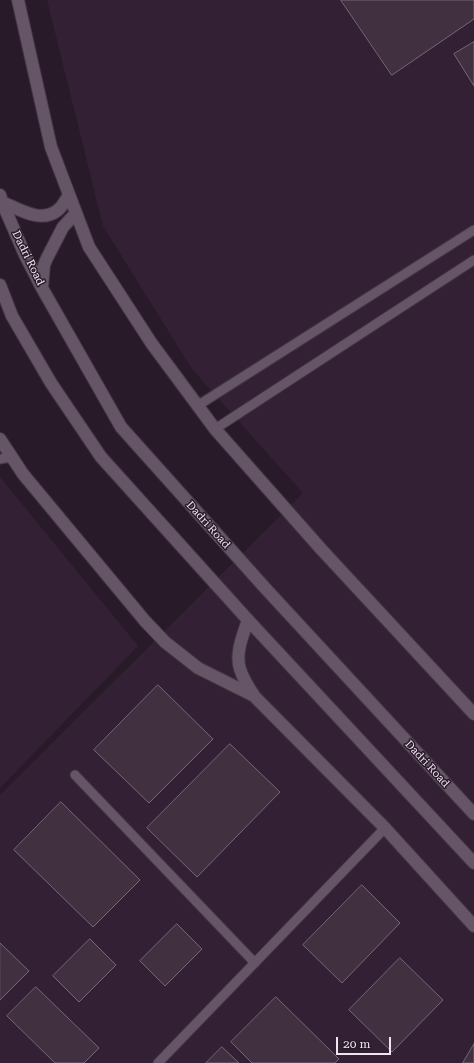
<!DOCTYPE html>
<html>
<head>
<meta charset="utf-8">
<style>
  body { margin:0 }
  #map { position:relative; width:474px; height:1063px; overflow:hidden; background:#291a29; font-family:"Roboto Serif",serif }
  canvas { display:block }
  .scale { position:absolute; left:336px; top:1037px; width:55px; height:18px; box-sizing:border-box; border:2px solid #efe5f0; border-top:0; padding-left:5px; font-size:12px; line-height:14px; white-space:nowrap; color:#efe5f0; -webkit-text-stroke:3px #291a29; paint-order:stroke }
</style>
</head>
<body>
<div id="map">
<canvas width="474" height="1063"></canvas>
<div class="scale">20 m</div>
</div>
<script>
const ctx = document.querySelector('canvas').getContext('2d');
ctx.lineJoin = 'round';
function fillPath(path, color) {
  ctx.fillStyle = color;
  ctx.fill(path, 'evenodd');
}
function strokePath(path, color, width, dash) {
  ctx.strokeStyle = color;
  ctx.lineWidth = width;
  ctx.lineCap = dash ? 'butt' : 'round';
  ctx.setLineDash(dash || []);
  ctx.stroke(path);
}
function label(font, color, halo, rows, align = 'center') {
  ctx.font = font + ' "Roboto Serif",serif';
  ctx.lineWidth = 3;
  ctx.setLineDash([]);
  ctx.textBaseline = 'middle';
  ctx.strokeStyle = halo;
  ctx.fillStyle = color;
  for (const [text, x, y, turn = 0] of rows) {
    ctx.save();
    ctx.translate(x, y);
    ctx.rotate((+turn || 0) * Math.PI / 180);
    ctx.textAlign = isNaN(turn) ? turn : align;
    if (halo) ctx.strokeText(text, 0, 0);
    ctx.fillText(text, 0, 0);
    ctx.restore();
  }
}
fillPath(new Path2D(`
  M47,0H474V1063H0V795L303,493L192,369L103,226Z
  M0,477L138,646L0,788Z`), '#332034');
const building = new Path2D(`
  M341,0H474V19L392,75Z
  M474,42V86L454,54Z
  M158,685L213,739L149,803L94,750Z
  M230,744L280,792L197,877L147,828Z
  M61,802L140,880L93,927L14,850Z
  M362,885L400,923L342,983L303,945Z
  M177,924L202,949L165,986L140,961Z
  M90,939L116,965L79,1002L53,976Z
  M0,943L29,971L0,1000Z
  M400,958L443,1000L392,1052L349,1010Z
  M36,987L99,1048L84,1063H55L7,1016Z
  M276,997L339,1059L335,1063H252L231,1042Z
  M474,1044V1063H463Z
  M222,1047L239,1063H206Z`);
fillPath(building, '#403040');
strokePath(building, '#776678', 1);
const lane = new Path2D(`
  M197,406L474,230
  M215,429L474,260
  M0,459L11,457
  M75,775L255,963
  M158,1063L385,828`);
const street = new Path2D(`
  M0,439L23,474L145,621L165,642L198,668L254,696
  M248,620C243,635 235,653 240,669C243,679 249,688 255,697L385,828L474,926`);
const secondary = new Path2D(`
  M18,0L51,147L89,247L152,344L215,429L321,549L474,714
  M0,195L2,202L25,255L42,288L121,427L266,589L474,814
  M2,202C19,209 41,224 58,210C63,206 66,199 69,195
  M0,285L12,316L51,383L101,457L248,620L474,863
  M42,288L44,265L47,258L63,227L76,213`);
strokePath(lane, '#423643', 11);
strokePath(street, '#423643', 14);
strokePath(secondary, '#423643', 14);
strokePath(lane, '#656', 9);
strokePath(street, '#656', 12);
strokePath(secondary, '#656', 12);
label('11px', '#efe5f0', '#291a29', [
  ["Dadri Road",28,258,64],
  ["Dadri Road",208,525,48],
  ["Dadri Road",427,764,47]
]);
</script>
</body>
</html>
